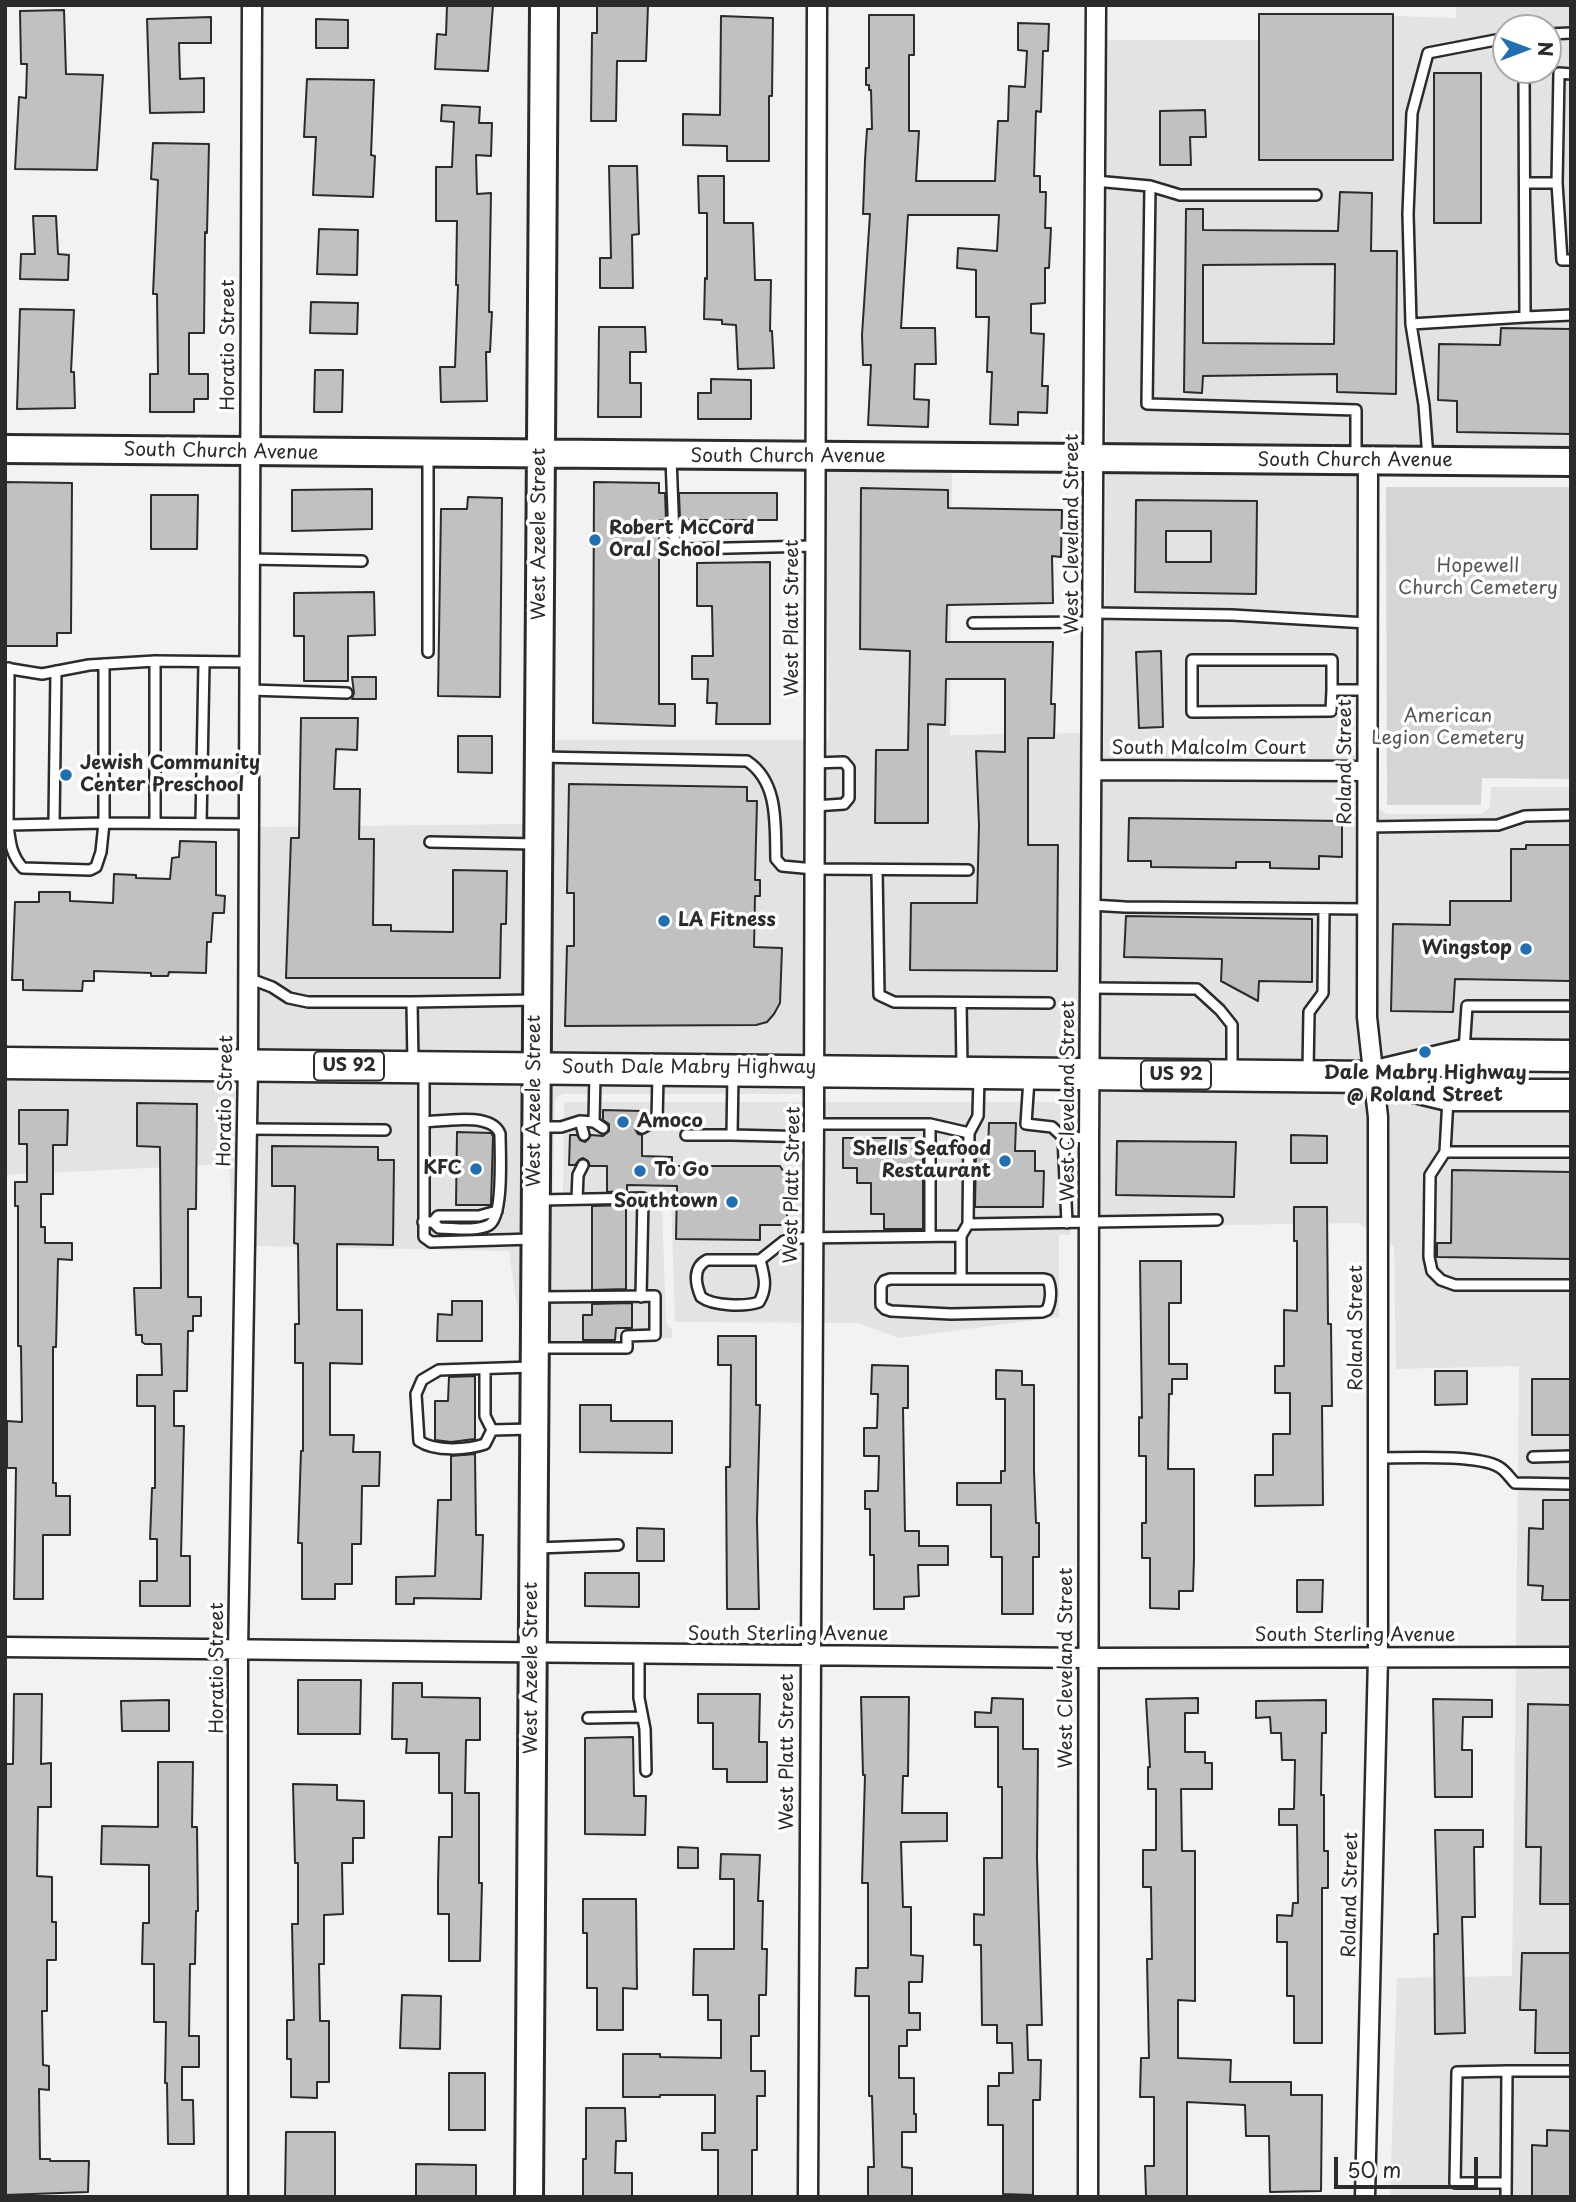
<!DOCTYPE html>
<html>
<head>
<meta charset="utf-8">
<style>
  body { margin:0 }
  #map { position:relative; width:1576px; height:2202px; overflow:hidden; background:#f2f2f2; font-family:"Playpen Sans",sans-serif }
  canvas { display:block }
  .frame { position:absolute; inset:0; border:7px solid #2b2b2b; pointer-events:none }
  .north { position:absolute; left:1492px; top:14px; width:70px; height:70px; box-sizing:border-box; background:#fff; border:2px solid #aaa; border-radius:50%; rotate:90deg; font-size:19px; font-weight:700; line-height:28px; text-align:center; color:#2b2b2b }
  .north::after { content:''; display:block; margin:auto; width:24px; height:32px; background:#1f6fb2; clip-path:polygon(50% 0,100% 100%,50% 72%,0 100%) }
  .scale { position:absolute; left:1334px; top:2157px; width:144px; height:32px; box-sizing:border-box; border:4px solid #2b2b2b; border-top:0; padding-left:9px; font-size:21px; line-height:24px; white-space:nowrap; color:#2b2b2b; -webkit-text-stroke:5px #fff; paint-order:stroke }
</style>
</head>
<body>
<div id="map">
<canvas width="1576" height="2202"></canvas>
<div class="frame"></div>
<div class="north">N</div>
<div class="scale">50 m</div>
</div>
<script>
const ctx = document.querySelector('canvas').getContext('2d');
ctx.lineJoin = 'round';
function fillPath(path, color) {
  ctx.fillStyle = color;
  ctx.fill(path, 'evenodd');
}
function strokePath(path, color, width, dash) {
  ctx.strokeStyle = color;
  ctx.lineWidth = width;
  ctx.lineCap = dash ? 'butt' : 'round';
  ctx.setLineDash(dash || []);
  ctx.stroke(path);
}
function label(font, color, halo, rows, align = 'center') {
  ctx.font = font + ' "Playpen Sans",sans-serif';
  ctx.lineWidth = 7;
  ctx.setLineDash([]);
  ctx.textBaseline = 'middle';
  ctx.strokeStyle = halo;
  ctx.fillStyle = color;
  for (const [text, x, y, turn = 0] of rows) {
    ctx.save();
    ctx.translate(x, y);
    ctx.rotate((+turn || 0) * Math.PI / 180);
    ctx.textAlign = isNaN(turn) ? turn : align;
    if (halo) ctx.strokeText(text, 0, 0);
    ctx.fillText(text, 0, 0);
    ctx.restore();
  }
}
fillPath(new Path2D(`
  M1456,5H1571V452L1106,450L1107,40H1308L1305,13L1456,18ZM1506,28H1548V70H1506Z
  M825,467L952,469L950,735L1082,733L1078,1064L826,1060L825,740L829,739Z
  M1106,470L1357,471L1356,761L1103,760Z
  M549,740H803V1059L547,1057Z
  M1103,780L1356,781V1017L1361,1067L1101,1065Z
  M1491,787H1571V1046L1383,1064L1378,1017V808L1387,814H1481L1490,808Z
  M527,824L525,1057L259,1056V827Z
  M5,1072L236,1075L234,1235L229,1164L5,1175Z
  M258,1076L525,1077L522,1343L509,1251L256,1246Z
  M547,1077L803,1079V1094H564L558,1096L555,1100L553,1195L555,1200L563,1204L662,1203L666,1323L672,1330V1338L545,1342Z
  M1100,1084L1363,1086L1367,1117V1229L1359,1223L1100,1227Z
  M1386,1090L1571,1105V1647H1516L1519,1366L1396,1369L1394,1247L1389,1243L1390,1117Z
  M564,1102H1071V1235H1059V1317L899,1338L858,1323L675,1322L671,1195H563Z
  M1516,1666H1571V2197H1390L1397,1978L1512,1976Z`), '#e3e3e3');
fillPath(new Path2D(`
  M1386,487H1571V779L1482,778L1481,805H1387Z`), '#d5d5d5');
const building = new Path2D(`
  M447,5H493L488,71L435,69L437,34L446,35Z
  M597,5H648L646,61H617L616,121H591L592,33H597Z
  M64,10L66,74L103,75L97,170L15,169L19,97L26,98L27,64H21L20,11Z
  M1259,14H1393V160H1259Z
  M869,15H914V55H909V131H919L916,181H995L998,121H1008L1009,86L1025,87L1027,51L1018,50V23L1049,24L1048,51H1043L1041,112L1036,111L1034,176H1040V192H1046L1045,228H1051L1049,268H1045V303L1031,304V333L1044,334L1042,386H1048L1047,413L1018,412V425L990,424L992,372H987L989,317H976V270L957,268L958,248L997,251L999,215H908L901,328H935L936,364H915L914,399L929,400L928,427L868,425L871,365H863L862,335L870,214H863L865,160L867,129H872L871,90H869V85H866V68H869Z
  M721,16L773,18L772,96H769V161H727V146L683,145V114L720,115Z
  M211,17V43H179L180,79L204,78V112L150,113L147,19Z
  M316,19L348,20V48H316Z
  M1434,73H1481V223H1434Z
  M307,79L374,80L371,155L375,156L373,197L313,195L316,137H304Z
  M442,105L480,107L479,123H492L491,156L476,155L477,194L491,193L489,312H492L490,352H486L487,401L441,402L440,367H455L458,285H456L457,221H436V167H452L454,122L441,121Z
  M1205,110L1206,137H1190L1191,165H1160V111Z
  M153,143L209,144L207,233L205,232L204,333H189V374H208V399H194V412H150V374H158L157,294H153L158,180L151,179Z
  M609,166H637L639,234L632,235L633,288H600V258H611Z
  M698,176H724V223H753L755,280H771L770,331H772L774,368L738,369L736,325L722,324V320L704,319L705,278L707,279V213H699Z
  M1340,192L1372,193L1371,251H1397L1396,394L1337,392V374L1203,376L1202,393L1184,392L1186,209H1203V230L1338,231ZM1335,264L1334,344L1203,343V265Z
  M33,216H56L58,254L69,255L68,280L20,279L21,254H35Z
  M319,229L358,230L357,275L317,274Z
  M311,302L358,303L357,334L310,333Z
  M20,309L74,310L71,372H74L75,408L17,409Z
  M599,327H645L646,352H630V383H641V417H598Z
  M1501,328L1571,329V434L1457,432V401L1438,400L1439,344L1500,345Z
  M315,370H343L342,412H314Z
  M711,379L751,380V419H698V393H711Z
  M5,482L72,483L71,633H57V646H5Z
  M594,482L659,483V493H665L666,520H659V704H675V726L593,723Z
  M861,488L948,490V508L1062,510L1061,557L1052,556L1053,603L947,605L946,642H1053L1051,704H1055L1054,738H1028V845H1058L1057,971L910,970L911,903H977L979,825L976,751L1005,752V679H946L945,725L928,724V823H875L876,750H908L910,651L860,649Z
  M372,489V529L292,531V490Z
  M679,493H777V520H680Z
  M151,495H198L197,549H151Z
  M468,497L502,498L500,697L438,696L441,509H467Z
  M1136,500L1257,501L1256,594L1135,592ZM1166,531H1211V562H1166Z
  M770,562V724H716L717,703H707L708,679H692V656H713L712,606H697V563Z
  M374,592L375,635L348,636V681H304V636H294V593Z
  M1161,651L1163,727L1139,728L1136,652Z
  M352,677H376V699H352L354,693Z
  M301,718H358L357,750L336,749L334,789H360L359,839H374L373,925H391V931L453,932V870L507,871L506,924H501L500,978H286L291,838H299Z
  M458,736H492V773L458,772Z
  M569,784L747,787V801H757L755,880H760V896H755L754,947L782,948L780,1003L774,1014L767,1022L756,1025L565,1026L567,946H574V893H567Z
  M1129,818L1342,821V857L1319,856V869L1270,868V862H1236V868L1151,867V861H1128Z
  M180,841L216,842V895L225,896L224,913H213L211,942H207L206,973L169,972L168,976H151V973L94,971V981H83L82,991L23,990V980H12L15,902H39V892H70V901L113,903L114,874L136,875V878L170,879L172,858L179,857Z
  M1526,845H1571V981L1455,979L1453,1012L1391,1011L1393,924L1450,925V901H1511V849H1526Z
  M1126,916L1312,919V982L1259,981L1258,1001L1221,981L1222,959L1124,957Z
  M137,1103L197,1104L196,1209H188V1297H201V1316H193V1331H188L187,1391H174V1426H184L181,1556H190V1606H140V1581H157V1539H150L152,1488H155V1406H137V1375H162L161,1344H145L142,1342V1335H136L134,1288H161L160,1147L137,1146Z
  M19,1110H68L67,1145H53V1194H41V1227H45V1243H72V1260L58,1259L56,1347H53V1483H56V1496H70V1535H43V1599H14L16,1468H7V1421L22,1422L21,1346H18V1206H15V1182H27V1144H19Z
  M603,1110L642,1111V1120L636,1124L635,1129L638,1134L642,1135V1156L672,1157V1166H780L787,1177V1225H760V1240L676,1239L677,1186L627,1185V1191L607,1192V1166H590L588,1161L583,1158L579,1160L575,1165H569L570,1135H577L580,1140L585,1142L591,1135L603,1136L609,1131V1124L603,1120Z
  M989,1123H1016L1015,1151H1035V1171H1044L1043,1207H975L976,1151H988Z
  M457,1132L491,1133L493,1136L491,1205H456Z
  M1291,1135L1327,1136V1163H1291Z
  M843,1138H923V1229H884V1214H871V1183H857V1168H843Z
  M1117,1141L1236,1142L1234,1197L1116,1195Z
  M272,1146L378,1147V1160H394L393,1245L337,1244V1310H362V1364L330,1363V1435H354L353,1452H380L379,1486H362L361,1544H352V1584H335V1599H302V1543H298L301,1451H303V1363H295V1324H299L298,1244L294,1243L295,1186H272Z
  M1452,1170L1571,1172V1259L1437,1257V1243H1451Z
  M626,1205V1289L592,1290V1206Z
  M1294,1207H1327L1328,1324H1331L1332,1406H1322L1323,1505L1255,1506V1475H1273V1434H1290V1393H1275V1366H1284V1310L1297,1311V1241H1294Z
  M1140,1261H1181V1303H1169V1364H1187V1379H1172V1394H1169L1168,1469H1194V1558L1193,1591H1179V1609L1150,1608V1558H1142V1523H1146V1456H1139V1417L1142,1418Z
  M452,1301H482V1341H437L438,1314L452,1315Z
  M632,1303V1328H616L615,1340H583V1315H592V1304Z
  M718,1336H756V1405H760L757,1520L759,1609H727L726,1467H730L731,1365H718Z
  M872,1365L908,1366V1408H903L905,1531H919V1546H948V1565H918L919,1596L904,1597V1609H874V1555H870V1509H865V1491H878L879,1456H864V1428H877L878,1394H871Z
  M996,1370L1022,1371V1385H1034V1471L1036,1523H1039V1557H1033V1614H1002V1557H991V1505H957V1483H1001V1471H1005V1399H996Z
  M1435,1371H1467V1404L1435,1405Z
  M475,1376V1439L451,1442L435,1440V1401H448L449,1377Z
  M1532,1379H1571V1435H1532Z
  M580,1405H611V1421H672V1453L580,1452Z
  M475,1454L476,1535H483L481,1599L414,1598V1604H396V1577L435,1576L438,1500H451V1456Z
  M1543,1500H1571V1600H1542L1543,1586L1528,1585L1529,1528L1543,1529Z
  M637,1528L664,1529V1561H637Z
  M585,1573H639V1607L585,1606Z
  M1297,1580H1323L1322,1612H1297Z
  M298,1680H361L360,1734H298Z
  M393,1683H422V1697L480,1698V1740H466L465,1793H479V1883H482L480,1961H449V1914H438V1883L439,1837H452V1793H439V1753H406L407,1739H392Z
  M14,1694H42L41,1764L51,1763V1807H38L37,1876L52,1877V1922H56V1960H47V2011H42L43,2065L49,2066V2090L39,2089L40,2159H50V2161H89L88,2192L5,2195V1764H13Z
  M698,1694H760L759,1742H767V1782H727V1769H713V1723H698Z
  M861,1697H909L908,1776H903L902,1813H947V1841L901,1842L903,1907H911V1955L923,1956L922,1982H909V2013H920V2030H907V2046H899V2078H914V2114H916V2132H902V2167L912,2168V2197H868V2167H874L872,2096H869V1996H855L856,1968H868V1883H862L865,1775H863Z
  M992,1698L1023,1699V1749H1038L1037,1858L1042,2025H1027L1028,2060H1041L1040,2100H1033V2195L1003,2194V2125H988V2086H999V2073H1013L1012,2043H997V2025H982L981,1945H974V1914L984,1915V1858H1002V1787H998V1727H975V1712L991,1713Z
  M1198,1698V1713H1185V1752H1205V1763H1212V1789H1181L1182,1851H1195V2001L1178,2000V2058L1231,2060L1230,2082H1291V2095H1322L1321,2191L1270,2192L1269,2136H1246L1245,2105L1187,2102V2196H1146L1145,2166H1154V2097H1140L1141,2058H1149L1147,1959H1152L1151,1887H1143V1850H1156V1789H1148V1767H1150L1146,1699Z
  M1433,1699L1492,1700V1717H1463L1462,1750H1472V1797H1435Z
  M169,1700V1731H122L121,1701Z
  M1326,1700V1733H1322L1321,1795H1324V1851H1328V1888H1322V2043H1294V1996H1287V1942H1277V1915L1292,1916L1293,1903H1298L1297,1825H1279V1809H1294L1295,1760H1282L1281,1733H1271L1270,1717L1256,1718V1701Z
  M1528,1704L1571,1705V1904H1540L1541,1847H1526Z
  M633,1737L634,1796H646L645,1835L585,1834V1738Z
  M158,1762H193L192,1827H197L198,1911H196L195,1964H190L189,2036H199V2067H182V2100H193L194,2144H168L167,2083H165L166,2022H154V1964H142L143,1923H149V1865L101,1864L102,1826L158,1827Z
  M293,1784L337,1785V1800L364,1801V1838H353V1863H342L343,1914L324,1915V1964H319L320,2021H329V2082H317V2098L291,2097V2059H287V2020H294L292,1924H298V1863H295Z
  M1435,1830H1483V1847H1474L1475,1917H1462L1465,2033L1435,2034L1434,1934H1438Z
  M678,1847L698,1848V1868H678Z
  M721,1854L760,1855L758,1901H763L762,1949H767L766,1995H759V2036H751V2071H765V2096H757V2150H752V2197H718V2150H702V2133H715V2095H660V2097H623V2054H660V2057L721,2058V2020H708V1995H693L694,1949H734V1879H720Z
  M583,1899H636L637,1989L623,1988V2030H597V1988H587V1933H583Z
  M1522,1953H1571V2053H1535L1536,2010H1520Z
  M402,1995L441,1996L440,2049L400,2048Z
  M449,2073H485V2130H449Z
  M586,2108H625L626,2141H616L615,2173H632V2197H583V2159H586Z
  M1547,2130L1571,2131V2197H1532V2145L1547,2146Z
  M286,2132H335V2197H285Z
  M416,2164L476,2165V2196H416Z`);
fillPath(building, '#c1c1c1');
strokePath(building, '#2b2b2b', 2);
const lane = new Path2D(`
  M1548,34L1571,33
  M1506,38L1428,53L1412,113L1408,214L1411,324L1525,317
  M1524,70L1525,317L1571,315
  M1571,74L1559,73L1557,183L1562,260H1571
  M1095,181L1150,186L1180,195H1316
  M1525,183H1557
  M1150,186L1147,404L1356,410V459
  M1411,324L1424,405L1428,458
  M671,458L674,537L679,547L686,549L814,546
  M249,559L362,561
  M1093,613L1232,615L1367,623
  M973,623L1093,622
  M428,652V456
  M5,668L42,674L89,665L155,661L249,662
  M9,668L8,825L104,823V664
  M249,690L347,693
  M1332,690L1331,711L1192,712V660H1332V690H1367
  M540,757L747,761C779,782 775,825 776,859L782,866L814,869L968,870
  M814,763L844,762L849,768V798L844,804L814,806
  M54,823L56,671
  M155,823V661
  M201,823L204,663
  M5,825H8C10,842 11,855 23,868L90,870L96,867L101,852L104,823L248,824
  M1367,827L1498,825L1525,816L1571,815
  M430,842L536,844
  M877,870L879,995L894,1002L1049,1003
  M1091,905L1125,907L1367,909
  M248,978L272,987L289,998L308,1002H412
  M1090,988L1197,989L1220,1010L1232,1025V1073
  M961,1003L962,1067
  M1464,1051L1467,1006H1571
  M413,1064L412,1002L535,1000
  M424,1071V1237L431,1242L533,1239
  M1308,1071L1309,1012L1323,993L1324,909
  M733,1074L732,1135L814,1137
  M1029,1079L1026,1124L1052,1127L1063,1137L1067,1223
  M1448,1099L1445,1152L1430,1175L1429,1257L1432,1271L1441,1280L1455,1285H1571
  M594,1122L595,1074
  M814,1124H930L969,1133
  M540,1127H561L580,1121
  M642,1128L653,1122H657L658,1074
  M247,1129L385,1130
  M584,1135L580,1121L594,1122L603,1128
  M686,1135H732
  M1063,1137L1089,1138
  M1445,1152H1571
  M577,1199L578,1175L583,1165
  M540,1200L643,1198L641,1297
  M423,1222H433L439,1228C453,1228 476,1232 489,1225C504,1217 500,1152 500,1134C492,1112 444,1121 424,1122
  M433,1222L438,1216H479L497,1211
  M968,1224L969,1133L978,1116L979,1077
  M930,1236V1124
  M760,1260C764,1275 768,1287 759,1302C745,1307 713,1306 701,1297C695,1283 693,1267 707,1260H760L784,1241L797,1238L961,1236L968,1224L1217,1220
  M890,1279H1044L1048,1280C1052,1289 1051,1302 1047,1310L1042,1312L951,1314L891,1311L885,1309L881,1305V1286L884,1281Z
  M961,1279V1236
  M538,1297L655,1296V1335L627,1336V1348H539
  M485,1369V1416L492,1430
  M492,1430L485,1444C467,1450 435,1452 419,1441L416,1394L422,1380L439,1370L532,1367
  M492,1430L532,1429
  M1533,1457L1571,1456
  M1378,1458C1406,1458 1477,1454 1499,1467C1505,1470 1510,1478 1515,1483L1571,1484
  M537,1548L618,1545
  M639,1655V1698L645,1729L646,1771
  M588,1718L642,1717
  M1506,2183H1455L1457,2072L1507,2071
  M1506,2197L1507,2071H1571`);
const street = new Path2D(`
  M1092,770L1367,771
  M5,1647L1089,1658L1571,1657
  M238,2197V1650L248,1066L252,5
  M808,2197C809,1837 813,1477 814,1118C816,747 814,376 817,5
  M1088,2197L1089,1138L1096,5
  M1365,2197L1378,1657V1117L1367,1017L1368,461`);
const secondary = new Path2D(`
  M5,449L1571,462
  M529,2197L544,5`);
const primary = new Path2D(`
  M5,1063L1373,1077L1448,1095H1571
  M1380,1075L1464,1055L1571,1056`);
strokePath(lane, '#2b2b2b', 14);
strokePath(street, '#2b2b2b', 23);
strokePath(secondary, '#2b2b2b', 32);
strokePath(primary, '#2b2b2b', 35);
strokePath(lane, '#fff', 9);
strokePath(street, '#fff', 18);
strokePath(secondary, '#fff', 26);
strokePath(primary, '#fff', 30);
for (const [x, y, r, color] of [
  [595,540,7,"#1f6fb2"],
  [66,775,7,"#1f6fb2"],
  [664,921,7,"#1f6fb2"],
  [1526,949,7,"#1f6fb2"],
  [1425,1052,7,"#1f6fb2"],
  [623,1122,7,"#1f6fb2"],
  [1005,1161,7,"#1f6fb2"],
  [476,1169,7,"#1f6fb2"],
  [640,1171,7,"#1f6fb2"],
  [732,1202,7,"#1f6fb2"]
]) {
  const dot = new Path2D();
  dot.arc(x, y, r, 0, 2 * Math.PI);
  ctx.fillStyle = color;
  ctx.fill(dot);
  strokePath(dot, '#fff', 2.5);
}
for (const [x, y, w] of [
  [349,1066,70],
  [1176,1075,70]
]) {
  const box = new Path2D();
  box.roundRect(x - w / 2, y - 14.5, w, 29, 5);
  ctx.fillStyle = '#fff';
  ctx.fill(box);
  strokePath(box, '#2b2b2b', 2);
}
label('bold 18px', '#2b2b2b', null, [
  ["US 92",349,1066],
  ["US 92",1176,1075]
]);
label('19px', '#2b2b2b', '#fff', [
  ["Horatio Street",229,345,-90],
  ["South Church Avenue",221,452,1],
  ["South Church Avenue",788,457],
  ["South Church Avenue",1355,461],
  ["West Azeele Street",540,534,-90],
  ["West Cleveland Street",1073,534,-90],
  ["West Platt Street",793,618,-90],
  ["South Malcolm Court",1209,749],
  ["Roland Street",1346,762,-90],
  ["South Dale Mabry Highway",689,1068],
  ["Horatio Street",226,1101,-89],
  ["West Azeele Street",535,1101,-90],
  ["West Cleveland Street",1069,1101,-90],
  ["West Platt Street",793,1185,-89],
  ["Roland Street",1357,1328,-90],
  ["South Sterling Avenue",788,1635],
  ["South Sterling Avenue",1355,1636],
  ["Horatio Street",218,1668,-90],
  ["West Azeele Street",532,1668,-90],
  ["West Cleveland Street",1067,1668,-90],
  ["West Platt Street",788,1752,-90],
  ["Roland Street",1351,1895,-89]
]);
label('bold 19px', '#2b2b2b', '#fff', [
  ["Robert McCord",609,529],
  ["Oral School",609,551],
  ["Jewish Community",80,764],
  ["Center Preschool",80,786],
  ["LA Fitness",678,921],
  ["Wingstop",1512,949,"right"],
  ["Dale Mabry Highway",1425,1074,"center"],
  ["@ Roland Street",1425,1096,"center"],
  ["Amoco",637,1122],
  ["Shells Seafood",991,1150,"right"],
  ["Restaurant",991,1172,"right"],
  ["KFC",462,1169,"right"],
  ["To Go",654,1171],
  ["Southtown",718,1202,"right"]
], 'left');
label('19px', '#565656', '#fff', [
  ["Hopewell",1478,567],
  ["Church Cemetery",1478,589],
  ["American",1448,717],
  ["Legion Cemetery",1448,739]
]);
</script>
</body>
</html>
